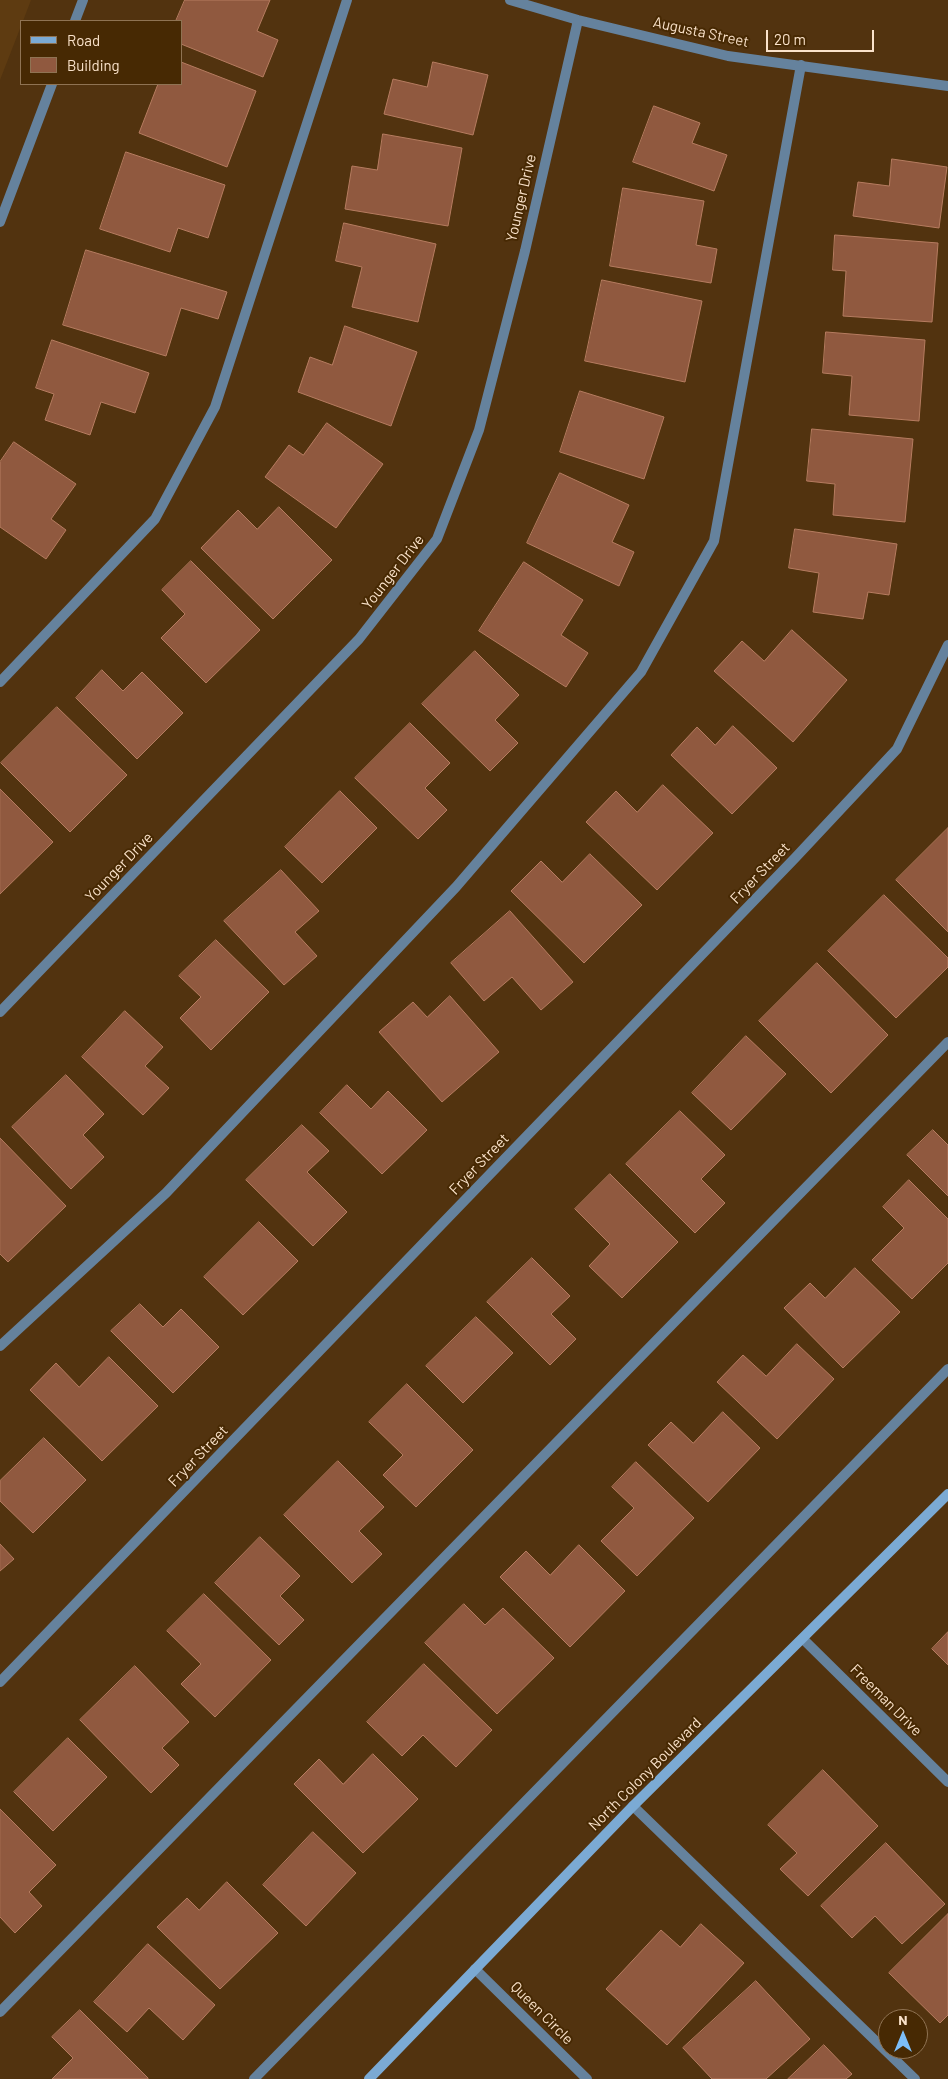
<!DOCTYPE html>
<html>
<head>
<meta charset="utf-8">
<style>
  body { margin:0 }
  #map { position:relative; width:948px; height:2079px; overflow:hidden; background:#52330f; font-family:Barlow,sans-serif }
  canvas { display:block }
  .legend { position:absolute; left:20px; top:20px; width:162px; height:65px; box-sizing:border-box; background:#472903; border:1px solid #8f7353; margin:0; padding:6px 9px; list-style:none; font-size:15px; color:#fae2ca }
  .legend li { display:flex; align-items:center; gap:10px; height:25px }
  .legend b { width:25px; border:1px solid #8f7353 }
  .north { position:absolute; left:878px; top:2009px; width:50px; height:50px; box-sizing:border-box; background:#472903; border:1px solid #8f7353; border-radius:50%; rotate:0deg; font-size:14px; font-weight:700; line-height:20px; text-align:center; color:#fae2ca }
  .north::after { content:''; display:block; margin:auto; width:18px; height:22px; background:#7cbef9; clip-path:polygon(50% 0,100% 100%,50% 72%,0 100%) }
  .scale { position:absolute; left:766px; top:30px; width:108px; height:22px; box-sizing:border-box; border:2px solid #fae2ca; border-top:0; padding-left:6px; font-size:15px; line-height:18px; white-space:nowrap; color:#fae2ca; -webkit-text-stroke:4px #472903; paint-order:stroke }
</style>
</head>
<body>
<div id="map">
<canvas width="948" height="2079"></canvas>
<ul class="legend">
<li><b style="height:6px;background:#7baad4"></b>Road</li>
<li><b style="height:14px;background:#90593f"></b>Building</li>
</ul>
<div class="north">N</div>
<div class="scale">20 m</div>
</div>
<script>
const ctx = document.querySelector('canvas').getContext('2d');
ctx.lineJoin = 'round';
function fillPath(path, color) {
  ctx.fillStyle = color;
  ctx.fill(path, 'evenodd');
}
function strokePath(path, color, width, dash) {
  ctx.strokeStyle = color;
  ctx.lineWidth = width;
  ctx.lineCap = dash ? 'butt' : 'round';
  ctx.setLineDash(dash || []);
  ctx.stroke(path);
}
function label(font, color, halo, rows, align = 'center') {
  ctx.font = font + ' Barlow,sans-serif';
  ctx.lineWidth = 4;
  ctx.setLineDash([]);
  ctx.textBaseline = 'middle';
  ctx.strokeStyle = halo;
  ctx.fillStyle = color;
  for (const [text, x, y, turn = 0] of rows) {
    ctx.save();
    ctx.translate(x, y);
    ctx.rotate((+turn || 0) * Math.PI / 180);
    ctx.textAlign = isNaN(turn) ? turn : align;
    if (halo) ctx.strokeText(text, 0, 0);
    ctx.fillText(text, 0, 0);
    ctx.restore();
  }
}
fillPath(new Path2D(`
  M0,0H31L23,21H21V26L0,80Z`), '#5e3b11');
const building = new Path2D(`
  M185,0H270L257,31L278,40L263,77L181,44V21H176Z
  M181,62L256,91L227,167L139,133L158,84H181Z
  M433,62L488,75L473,135L384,114L393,79L427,87Z
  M654,106L700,123L692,143L727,155L714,191L633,162Z
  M383,134L462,148L448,226L345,209L352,166L377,170Z
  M126,152L225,185L208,238L178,228L170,252L100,229Z
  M892,159L947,167L939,228L853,216L858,182L889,186Z
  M623,188L704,201L696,245L717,249L711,283L610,266Z
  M344,223L436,244L418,322L352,307L362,267L336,261Z
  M835,235L938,243L932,322L843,316L846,271L833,270Z
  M86,250L227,292L218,319L181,308L166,356L63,325Z
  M602,280L702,301L685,382L585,361Z
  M345,326L417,352L391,426L298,392L310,357L332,365Z
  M826,332L925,340L919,421L849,415L852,376L823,373Z
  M52,340L149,373L135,413L101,402L90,435L45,420L54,394L36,388Z
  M580,391L664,417L644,479L560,452Z
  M327,423L383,464L336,528L265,477L289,445L303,455Z
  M812,429L913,439L905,522L833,515L835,484L807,481Z
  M14,442L76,484L51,519L66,530L46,559L0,527V462Z
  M560,473L629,505L612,542L634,552L619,586L527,543Z
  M279,507L332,560L273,619L201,548L238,510L257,529Z
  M795,529L897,544L889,595L868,592L863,619L813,612L819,573L789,568Z
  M191,561L260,630L206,683L161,638L185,614L162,590Z
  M524,562L583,600L561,635L588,653L566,687L479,631Z
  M792,630L847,680L793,742L714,671L742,641L764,661Z
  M475,651L519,695L495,720L518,743L490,771L422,704Z
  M102,670L123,691L142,672L183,713L137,759L76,698Z
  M57,707L127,775L70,832L1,763Z
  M410,723L450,763L425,788L447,810L418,839L355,778Z
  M733,726L777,768L732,814L671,755L697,727L715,745Z
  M663,785L713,833L657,890L586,822L616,791L637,812Z
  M0,789L53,842L0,894Z
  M340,791L377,828L322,883L285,847Z
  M948,828V932L896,880Z
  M590,854L642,905L584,963L511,891L541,861L562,882Z
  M281,870L319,911L295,932L317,956L284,985L224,921Z
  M884,895L948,958V967L896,1018L828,951Z
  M510,911L573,982L541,1010L512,977L484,1001L451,963Z
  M216,940L269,992L211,1050L180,1018L201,997L179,976Z
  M817,963L888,1035L831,1093L759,1021Z
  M450,996L499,1052L442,1102L379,1032L413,1002L427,1017Z
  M125,1011L163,1047L145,1066L169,1088L143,1115L82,1057Z
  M746,1036L786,1074L731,1130L692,1093Z
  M66,1075L104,1114L83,1135L104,1157L71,1189L12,1127Z
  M347,1085L371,1109L388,1091L427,1130L382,1174L320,1113Z
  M680,1111L725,1155L701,1179L725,1203L695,1233L626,1164Z
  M302,1125L329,1151L307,1172L347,1212L313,1246L246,1180Z
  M933,1130L948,1145V1196L907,1155Z
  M0,1138L66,1206L8,1262L0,1254Z
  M610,1174L678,1242L622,1298L589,1266L610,1244L575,1209Z
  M909,1180L948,1219V1263L912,1299L872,1260L904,1228L883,1207Z
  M259,1222L298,1261L243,1315L204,1277Z
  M532,1258L570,1296L551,1314L576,1339L550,1365L487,1302Z
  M855,1268L900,1312L843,1368L784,1308L810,1283L825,1298Z
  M140,1304L163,1327L181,1309L219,1347L173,1393L111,1331Z
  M476,1317L513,1353L463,1403L426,1366Z
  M797,1344L834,1379L777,1439L717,1382L743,1355L766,1376Z
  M109,1357L158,1406L102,1461L30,1390L56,1363L79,1387Z
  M407,1384L473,1450L416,1507L383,1475L403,1455L369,1422Z
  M723,1412L760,1448L708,1502L648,1445L671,1422L693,1443Z
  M44,1438L86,1480L33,1533L0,1501V1481Z
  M338,1461L384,1507L359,1531L382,1554L352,1583L284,1515Z
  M636,1462L694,1518L637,1576L601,1541L634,1508L612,1487Z
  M260,1537L300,1576L280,1596L304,1620L279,1645L215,1583Z
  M0,1544L14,1559L0,1571Z
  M579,1545L625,1591L570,1647L500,1577L526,1551L550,1575Z
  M204,1594L271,1660L215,1717L181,1684L201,1664L167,1631Z
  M464,1604L485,1625L503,1608L554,1658L497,1714L425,1643Z
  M948,1632V1665L932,1649Z
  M424,1664L492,1730L456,1767L423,1735L402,1756L367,1722Z
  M135,1666L189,1722L162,1748L179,1765L151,1793L80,1720Z
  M68,1738L107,1777L53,1831L14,1792Z
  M373,1754L418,1799L363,1853L294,1784L319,1759L343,1784Z
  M823,1770L878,1826L808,1896L780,1869L797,1853L768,1825Z
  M0,1809L56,1865L29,1892L42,1906L15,1933L0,1917Z
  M313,1832L356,1873L306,1926L263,1885Z
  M886,1843L945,1904L902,1944L875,1916L852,1938L821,1906Z
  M227,1882L278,1933L220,1989L157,1927L187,1898L199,1910Z
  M948,1914V2015L940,2023L889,1973Z
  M701,1924L744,1963L667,2045L606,1989L661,1930L680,1947Z
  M148,1944L215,2005L183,2040L149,2008L127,2032L94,2002Z
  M756,1981L810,2039L766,2079H712L683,2048Z
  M80,2010L148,2078V2079H52L73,2058L52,2037Z
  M824,2045L852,2074L846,2079H788Z`);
fillPath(building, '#90593f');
strokePath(building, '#b67c60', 1);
strokePath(new Path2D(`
  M0,682L155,519L215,407L347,0
  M0,1346L166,1193L456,887L641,672L714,541L801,65
  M633,1806L915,2079
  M0,2012L948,1042`), '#65829d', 10);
strokePath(new Path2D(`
  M510,0L578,20L728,56L948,86
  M75,21L83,0
  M0,222L52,84
  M0,1012L359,639L437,539L479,430L525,251L578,20
  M803,1639L948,1782
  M0,1682L795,858L897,749L948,645
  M475,1969L587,2079
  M254,2079L948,1369`), '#65829d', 10);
strokePath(new Path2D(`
  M369,2079L633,1806L948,1494`), '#7baad4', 10);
label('15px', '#fae2ca', '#472903', [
  ["Augusta Street",701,32,12],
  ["Younger Drive",521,198,-77],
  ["Younger Drive",393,572,-52],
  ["Younger Drive",119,867,-46],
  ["Fryer Street",760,873,-46],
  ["Fryer Street",479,1164,-46],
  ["Fryer Street",198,1456,-46],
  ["Freeman Drive",886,1700,45],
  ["North Colony Boulevard",645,1774,-45],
  ["Queen Circle",542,2013,45]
]);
</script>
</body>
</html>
